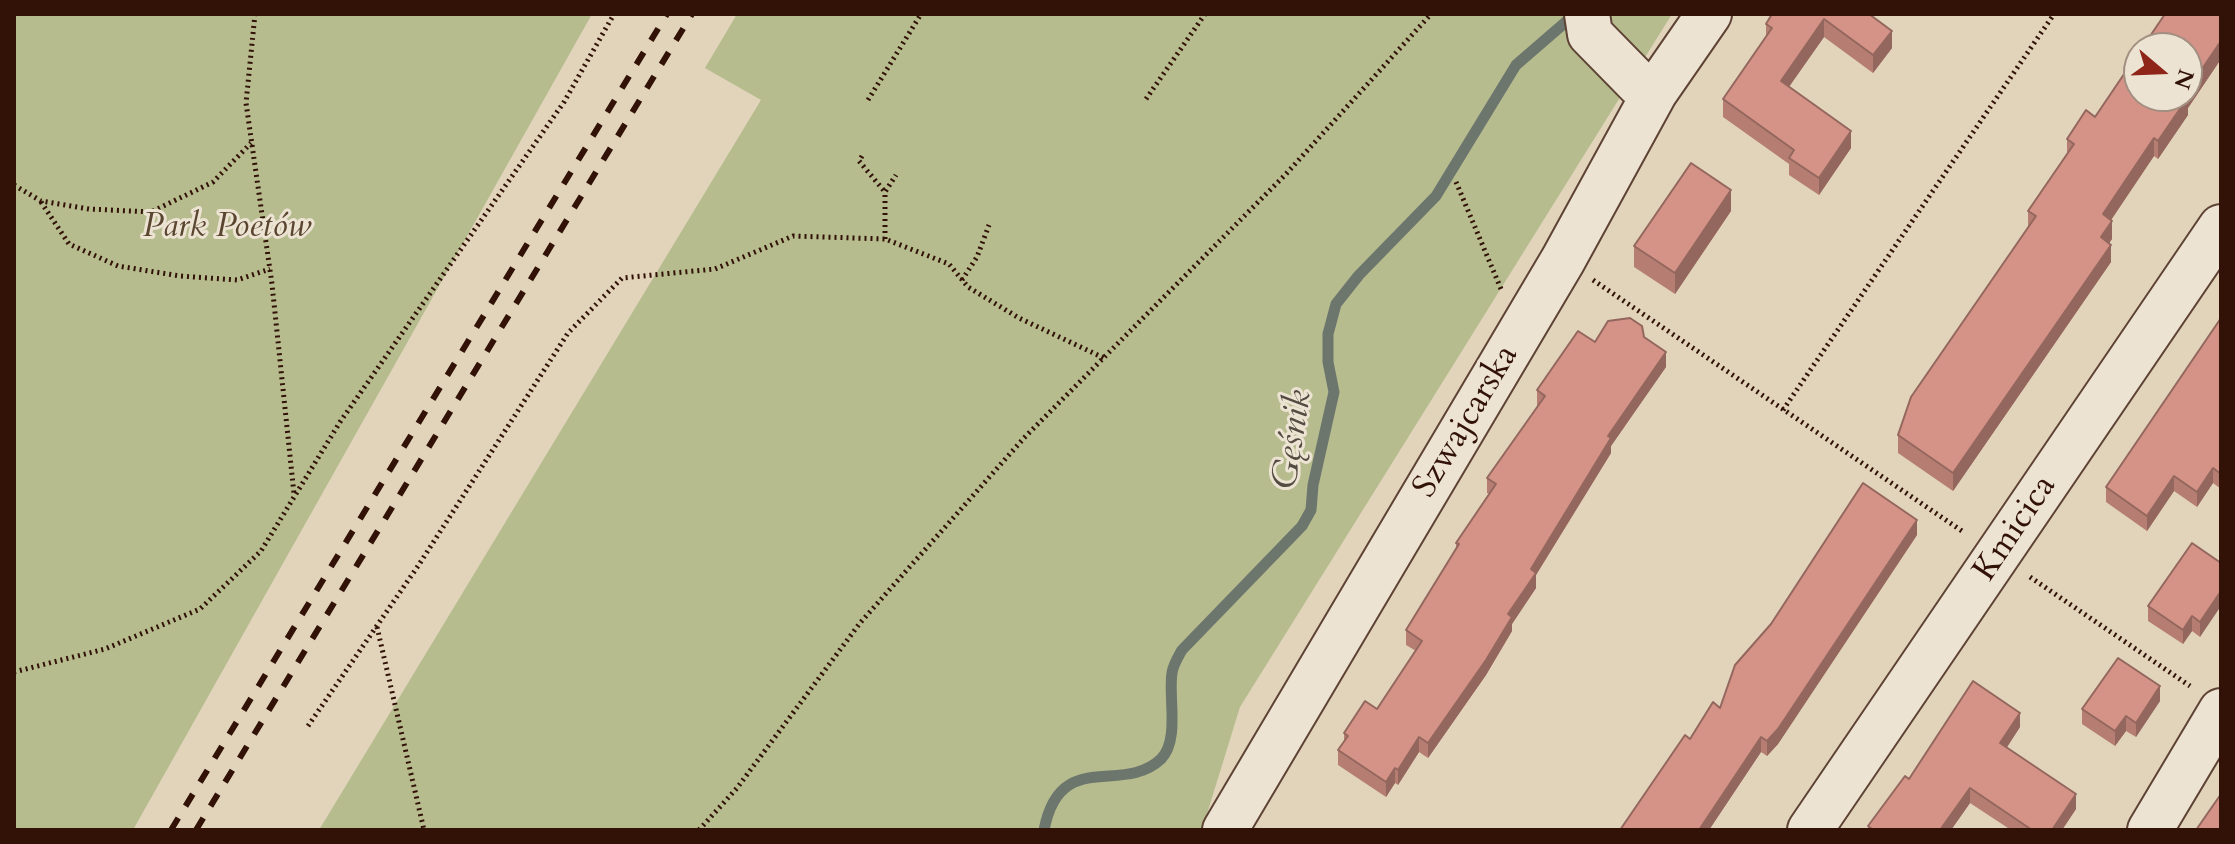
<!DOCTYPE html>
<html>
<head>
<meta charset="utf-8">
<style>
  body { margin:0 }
  #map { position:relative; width:2235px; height:844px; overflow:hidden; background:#e1d4bb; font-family:Cardo,serif }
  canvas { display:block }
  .frame { position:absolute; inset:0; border:16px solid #321207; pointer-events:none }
  .north { position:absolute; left:2123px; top:32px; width:80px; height:80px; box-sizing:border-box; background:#ece3d3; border:2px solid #a28f81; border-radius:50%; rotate:109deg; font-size:22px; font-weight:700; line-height:32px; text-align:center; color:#321207 }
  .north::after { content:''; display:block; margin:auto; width:28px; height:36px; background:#8f2418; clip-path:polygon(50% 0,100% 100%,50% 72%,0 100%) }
</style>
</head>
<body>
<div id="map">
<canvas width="2235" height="844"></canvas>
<div class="frame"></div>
<div class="north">N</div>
</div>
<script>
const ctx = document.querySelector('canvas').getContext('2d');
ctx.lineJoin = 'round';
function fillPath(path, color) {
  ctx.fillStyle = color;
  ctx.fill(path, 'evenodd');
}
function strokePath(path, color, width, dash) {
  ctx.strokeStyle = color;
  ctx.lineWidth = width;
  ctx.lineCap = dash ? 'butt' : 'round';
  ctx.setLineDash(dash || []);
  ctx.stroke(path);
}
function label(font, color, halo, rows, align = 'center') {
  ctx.font = font + ' Cardo,serif';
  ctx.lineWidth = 6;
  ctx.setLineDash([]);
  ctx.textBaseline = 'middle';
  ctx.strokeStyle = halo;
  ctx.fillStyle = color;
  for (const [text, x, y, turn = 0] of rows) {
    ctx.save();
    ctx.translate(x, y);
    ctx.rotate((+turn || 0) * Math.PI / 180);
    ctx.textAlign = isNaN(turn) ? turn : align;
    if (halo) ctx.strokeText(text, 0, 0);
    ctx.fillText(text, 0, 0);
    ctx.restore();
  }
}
fillPath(new Path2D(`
  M14,14H592L133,830H14Z
  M737,14H1672L1240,707L1202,830H319L761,100L705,68Z`), '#b6bc8e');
strokePath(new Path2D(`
  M1044,830C1060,747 1122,796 1161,759C1180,740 1168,696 1172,673C1173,665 1178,657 1182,650L1302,526L1311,510L1313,485L1334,392L1328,362V334L1336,304L1359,275L1436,196L1516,65L1575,14`), '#6d766d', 11);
const minor = new Path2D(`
  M1587,14L1590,34L1639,84L1655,92
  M1225,830L1563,260L1655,92L1709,14
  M1810,830L2221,227
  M2150,830L2221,711`);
strokePath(minor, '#5e4234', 48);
strokePath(new Path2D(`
  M255,14L246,103L272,284L294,494
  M1146,99L1205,14
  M868,100L921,14
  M862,156L859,161L885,192
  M1456,182L1501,289
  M14,185L41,201L89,209L151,212L213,182L251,143
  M41,202L69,244L118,266L180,276L237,280L270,269
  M885,239V192L896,175
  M962,280L977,257L989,225
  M1593,280L1965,533
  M1783,410L2054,14
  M2030,577L2190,686
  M377,627L424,830
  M14,672L105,649L200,609L261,551L340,422L564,102L614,14
  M308,726L418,566L568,333L622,278L715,269L793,236L885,239L949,264L968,287L1019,318L1104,358
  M699,830L737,788L860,623L1024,438L1286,174L1431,14`), '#321207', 5, [2, 4]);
strokePath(minor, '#ece3d3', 44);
strokePath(new Path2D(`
  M171,830L667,14
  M196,830L692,14`), '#321207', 6, [14, 14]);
fillPath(new Path2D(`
  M1869,14L1892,48L1873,73L1824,37L1789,87L1851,148L1819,195L1789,175V164L1723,117V99L1766,38V24Z
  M2221,14V59L2188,108V115L2158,159L2154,156L2111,220L2112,239L2109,243L2111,262L1953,491L1898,453V435L2028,227V211L2067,155V139Z
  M1731,211L1675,294L1634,267V246Z
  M2221,318V489L2213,483L2197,507L2174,491L2147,531L2106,502V487Z
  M1644,337L1666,367L1611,446V453L1536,575V588L1512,624V631L1486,675L1428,758L1419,752L1398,785L1395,783L1386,797L1338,765V750L1344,742V733L1377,709L1416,651L1406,645V630L1456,548V543L1489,494L1487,493V478L1538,406L1537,405V390L1595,342Z
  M1917,535L1778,744L1767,756L1761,752L1709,830H1620L1720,708Z
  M2221,563L2200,637L2192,631L2183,644L2148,621V606Z
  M2160,701L2136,737L2126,731L2115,746L2082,724V709Z
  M2020,727L2007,747L2076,809L2062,830H2011L1970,803L1951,830H1868V826L1909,779Z`), '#b67e73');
fillPath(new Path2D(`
  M1824,19V37L1781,98V81Z
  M1892,31V48L1873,73V55Z
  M2221,41V59L2188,108V115L2158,159V141L2184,96H2187V91Z
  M1851,131V148L1819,195V178Z
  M2154,138V156L2103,232V214Z
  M1731,190V211L1675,294V273Z
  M2112,221V239L2101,255V237Z
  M2111,245V262L1953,491V473Z
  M1666,352V367L1611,446V453L1536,575V588L1512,624V631L1486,675L1428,758V743L1608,436Z
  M2213,468V483L2197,507V492Z
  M2174,476V491L2147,531V516Z
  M1917,520V535L1778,744L1767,756V741Z
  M2221,591V606L2200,637V622Z
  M2192,616V631L2183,644V630Z
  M2160,686V701L2136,737V723Z
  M2020,713V727L2000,758V743Z
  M2126,716V731L2115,746V731Z
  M1419,737V752L1398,785V770Z
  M1761,737V752L1709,830H1699Z
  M1395,768V783L1386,797V782Z
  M1970,788V803L1951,830H1940Z
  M2076,794V809L2062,830H2052Z`), '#94675e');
const building = new Path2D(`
  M1772,14H1869L1892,31L1873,55L1824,19L1781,81L1851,131L1819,178L1789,158L1794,150L1723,99L1772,28L1766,24Z
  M2165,14H2221V41L2187,91V48H2142Z
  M2139,52V96H2185L2188,97L2158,141L2154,138L2103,214L2112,221L2101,237L2111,245L1953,473L1898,435L1911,397L2036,216L2028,211L2074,144L2067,139L2086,110L2095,117Z
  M1691,163L1731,190L1675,273L1634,246Z
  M1630,318L1642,326L1644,337L1666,352L1608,436L1611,438L1531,569L1536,573L1508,614L1512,617L1486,660L1428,743L1419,737L1398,770L1395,768L1386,782L1338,750L1348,736L1344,733L1365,701L1377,709L1422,641L1406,630L1459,544L1456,543L1496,484L1487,478L1545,396L1537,390L1578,331L1595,342L1608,321Z
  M2221,318V474L2213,468L2197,492L2174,476L2147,516L2106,487Z
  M1863,483L1917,520L1778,729L1767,741L1761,737L1699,830H1620L1685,735L1690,739L1713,702L1720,708L1735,665L1771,624Z
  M2192,543L2221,563V591L2200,622L2192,616L2183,630L2148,606Z
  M2118,658L2160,686L2136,723L2126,716L2115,731L2082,709Z
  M1973,681L2020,713L2000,743L2076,794L2052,830H2032L1970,788L1940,830H1873L1868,826L1905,776L1909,779Z
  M2221,794V830H2196Z`);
fillPath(building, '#d49386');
strokePath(building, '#94675e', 2);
label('italic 34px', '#5a4530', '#ece3d3', [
  ["Park Poetów",227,228]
]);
label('34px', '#321207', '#ece3d3', [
  ["Szwajcarska",1467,422,-59],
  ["Kmicica",2016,529,-56]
]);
label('italic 36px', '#544c42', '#ece3d3', [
  ["Gęśnik",1294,440,-81]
]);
</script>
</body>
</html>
